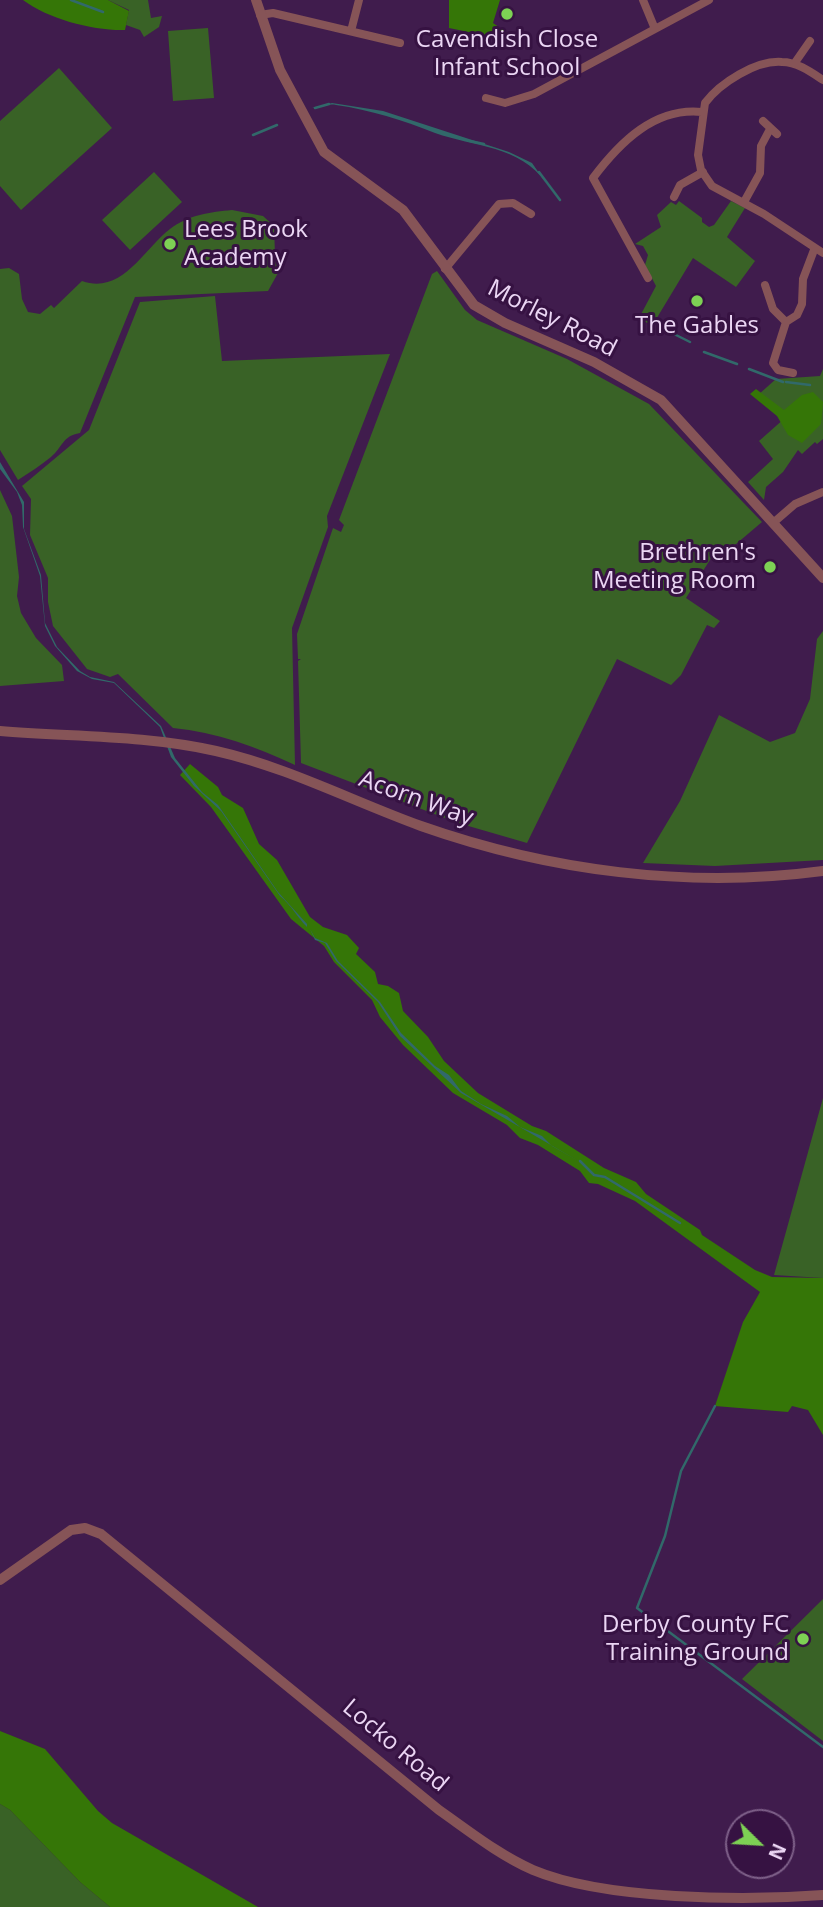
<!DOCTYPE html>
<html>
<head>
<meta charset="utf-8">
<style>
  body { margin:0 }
  #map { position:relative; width:823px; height:1907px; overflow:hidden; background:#401c4d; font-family:"Open Sans",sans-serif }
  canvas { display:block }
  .north { position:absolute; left:725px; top:1809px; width:70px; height:70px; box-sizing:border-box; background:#361242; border:2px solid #7e6089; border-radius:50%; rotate:114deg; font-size:19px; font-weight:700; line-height:28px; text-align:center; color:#ebd6f4 }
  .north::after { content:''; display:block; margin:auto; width:24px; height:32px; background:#7dd154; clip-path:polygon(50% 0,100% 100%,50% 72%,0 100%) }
</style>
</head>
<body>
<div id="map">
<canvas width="823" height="1907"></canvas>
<div class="north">N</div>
</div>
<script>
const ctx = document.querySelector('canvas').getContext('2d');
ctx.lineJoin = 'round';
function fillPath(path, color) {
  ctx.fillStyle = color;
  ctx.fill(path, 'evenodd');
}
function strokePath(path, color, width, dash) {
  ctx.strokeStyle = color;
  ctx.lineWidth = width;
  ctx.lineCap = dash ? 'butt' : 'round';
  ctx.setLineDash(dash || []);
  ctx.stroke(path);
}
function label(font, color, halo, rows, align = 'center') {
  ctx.font = font + ' "Open Sans",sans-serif';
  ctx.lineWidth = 6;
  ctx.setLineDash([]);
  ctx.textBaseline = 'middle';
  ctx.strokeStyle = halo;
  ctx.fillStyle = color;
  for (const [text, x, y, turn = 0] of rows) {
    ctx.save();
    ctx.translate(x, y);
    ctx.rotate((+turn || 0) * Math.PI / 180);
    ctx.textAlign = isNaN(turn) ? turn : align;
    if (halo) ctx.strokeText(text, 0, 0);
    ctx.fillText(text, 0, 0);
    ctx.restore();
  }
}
fillPath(new Path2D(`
  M108,0H148L151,18L162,16L159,27L144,37L140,30L126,25L129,10Z
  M208,28L214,98L173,101L168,31Z
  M59,68L112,128L21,210L0,186V121Z
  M154,172L182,202L130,250L102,220Z
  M679,201L702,218V222L709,227L714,225L731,201L745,208L727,237L755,261L736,287L693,258L652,326L639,318L656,286L645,265L648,255L643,246L635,244L661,227L657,215L671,202L676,205Z
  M232,210L263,216L274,226L275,255L283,264L268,291L135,297L80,433C62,436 63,447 51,457C41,465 29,473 18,480L0,450V269L9,268L19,274L22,299L28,312L40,314L51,305L54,308L82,281C122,295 143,250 170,229C188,215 211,212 232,210Z
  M437,271L465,310L477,320L567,359L649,404L762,522L729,550L713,555L686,598L720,621L714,628L707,625L681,675L671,685L617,659L527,843L458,823L301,763L298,661L301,659H298L297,634L333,528L341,532L344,525L339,520L432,274Z
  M215,296L222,361L390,354L327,516L328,527L292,628L295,765C257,747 216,732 173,728L118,674L110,677L87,669L53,626L48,602V578L30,535L31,499L22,486L89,430L140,302Z
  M823,369V439L817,444L815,442L802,454L798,450L783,472L766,487L764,500L748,482L773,459L759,441L785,418L758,395L776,379L820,376Z
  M0,490L12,516L19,577L17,596L21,613L36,638L62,665L64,681L0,686Z
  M823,631V860L715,866L643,863L680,801L719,715L770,742L795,733L810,699L817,639Z
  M823,1098V1278L774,1275Z
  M823,1599V1741L742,1679Z
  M0,1804L10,1810L80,1882L110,1907H0Z`), '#396226');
fillPath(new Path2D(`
  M23,0H108L129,11L125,30C94,31 48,19 23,0Z
  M449,0H500L493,23L522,43L449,28Z
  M756,389L784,410L802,395L813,392L823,402L821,424L802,443L788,435L777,416L750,394Z
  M190,764L218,787L222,795L243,808L259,844L277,860L310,917L323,927L347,935L359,948L356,954L375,972L378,984L388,986L399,993L403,1011L428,1037L444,1061L478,1093L532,1126L546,1131L604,1168L636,1182L646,1194L700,1230L702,1235L755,1270L772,1277L823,1278V1435L808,1410L792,1406L788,1412L715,1406L743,1322L760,1292L635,1201L598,1184L589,1183L580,1171L538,1145L520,1138L507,1125L453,1093L403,1045L380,1017L372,1000L334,962L324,946L291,919L211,807L180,775Z
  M0,1731L45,1749L98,1811L112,1823L258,1907H110L80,1882L10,1810L0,1804Z`), '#357607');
fillPath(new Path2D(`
  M332,103L383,111L509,152L532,163L546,183C520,145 474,147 435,133C402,120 371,110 336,105C327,103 316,109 312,108Z
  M0,462L24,502V529L41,575L45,623L57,647L80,671L90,677L114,682L161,726L175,758L202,792L218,805L278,892L307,924V927C297,917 292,906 280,896L221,811L194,786L171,757L160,727L114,683L92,679L77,671L55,646L45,626L40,576L23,527L22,505L17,492L0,469Z
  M310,929L315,938L327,943L338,961L380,1002L401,1033L435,1066L449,1075L461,1091L481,1104L507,1116L520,1127L542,1136L552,1146L582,1163L461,1093L400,1036L378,1002L336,961L325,943L315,940Z`), '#31696a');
strokePath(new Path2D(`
  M71,0L103,12
  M315,108L329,104
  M253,135L277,125
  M470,141L484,144
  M539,172L560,200
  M664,329L690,342
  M704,352L737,364
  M749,369L783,382
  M786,382L810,385
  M580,1161L594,1175L605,1177L680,1223
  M715,1406L681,1471L665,1536L637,1608L823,1747`), '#31696a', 2.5);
strokePath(new Path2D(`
  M643,0L655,29
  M260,15L273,13L400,43
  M351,31L359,0
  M794,64L810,41
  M823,80C811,72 797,62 782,62C756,60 720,83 705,103L698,155L701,170L712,186L764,214L823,253
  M486,98L505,103L534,94L709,0
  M763,121L777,134
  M674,197L680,185L703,172
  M744,202L760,173L761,146L770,129
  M445,269L499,204L513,203L531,214
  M648,278L593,178C620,142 655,107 702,112
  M765,285L773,309L786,322
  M793,373L778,370L773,363L786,322L797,315L802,304L803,279L814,250
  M773,523L795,504L823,492`), '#865457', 8);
strokePath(new Path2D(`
  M256,0L280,70L324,152L403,210L474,305L505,323L594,362L661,400L823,578
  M0,731C72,737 145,735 216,751C287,767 352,801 421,826C549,871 688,889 823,871
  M0,1580L71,1530L85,1528L101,1534L439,1810C469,1831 499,1855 533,1870C604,1900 745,1901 823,1895`), '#865457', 10);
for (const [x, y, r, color] of [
  [507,14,7,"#7dd154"],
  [170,244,7,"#7dd154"],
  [697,301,7,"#7dd154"],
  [770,567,7,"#7dd154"],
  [803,1639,7,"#7dd154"]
]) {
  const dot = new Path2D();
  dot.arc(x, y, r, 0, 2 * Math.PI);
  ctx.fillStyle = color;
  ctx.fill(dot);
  strokePath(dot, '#361242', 2.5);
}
label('24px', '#ebd6f4', '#361242', [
  ["Cavendish Close",507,40],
  ["Infant School",507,68],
  ["Lees Brook",184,230,"left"],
  ["Academy",184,258,"left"],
  ["The Gables",697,326],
  ["Brethren's",756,553,"right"],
  ["Meeting Room",756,581,"right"],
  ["Derby County FC",789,1625,"right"],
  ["Training Ground",789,1653,"right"]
]);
label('24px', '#ebd6f4', '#361242', [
  ["Morley Road",552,319,27],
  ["Acorn Way",416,799,20],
  ["Locko Road",395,1746,40]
]);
</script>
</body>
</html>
